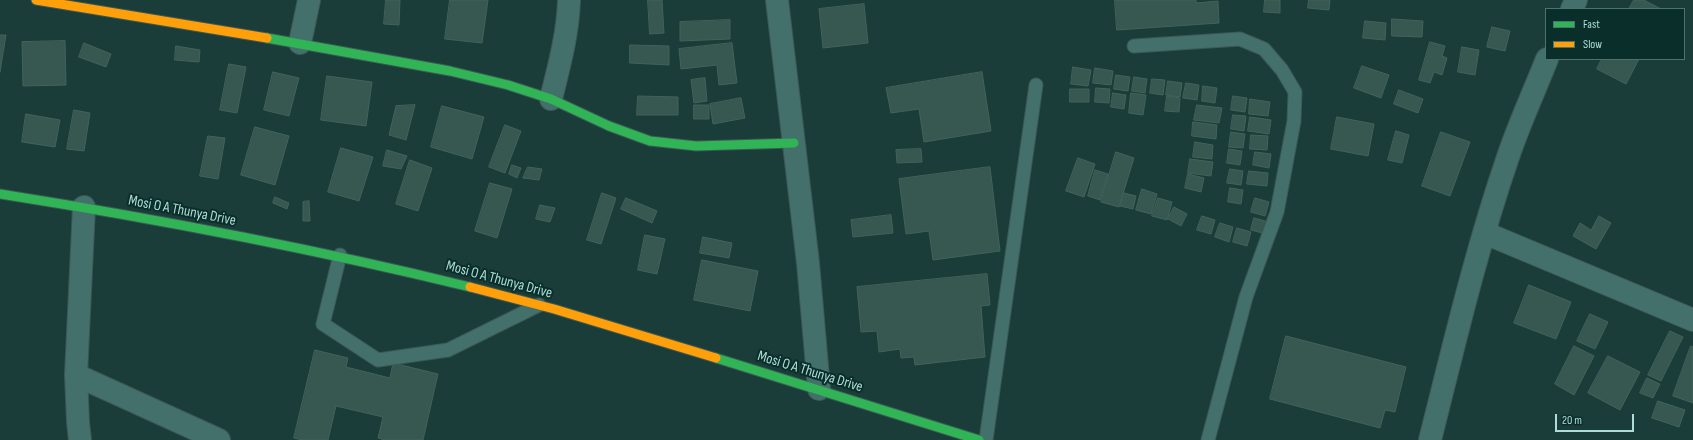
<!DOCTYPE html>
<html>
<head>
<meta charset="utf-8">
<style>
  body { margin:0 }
  #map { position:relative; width:1693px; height:440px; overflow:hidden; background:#1a3d39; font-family:"Sofia Sans Condensed",sans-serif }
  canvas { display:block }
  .legend { position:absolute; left:1545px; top:8px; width:140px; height:52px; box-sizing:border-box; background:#0a2e2a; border:1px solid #4b746f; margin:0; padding:5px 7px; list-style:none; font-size:12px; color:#adddd6 }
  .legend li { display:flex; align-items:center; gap:8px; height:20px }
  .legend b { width:20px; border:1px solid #4b746f }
  .scale { position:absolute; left:1555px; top:414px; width:79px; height:18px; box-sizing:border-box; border:2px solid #adddd6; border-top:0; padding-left:5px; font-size:12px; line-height:14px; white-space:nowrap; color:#adddd6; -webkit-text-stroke:3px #0a2e2a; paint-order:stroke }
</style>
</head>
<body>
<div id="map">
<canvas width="1693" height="440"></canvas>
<ul class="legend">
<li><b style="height:5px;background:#30b455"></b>Fast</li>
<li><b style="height:5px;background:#ff9f0a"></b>Slow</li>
</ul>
<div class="scale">20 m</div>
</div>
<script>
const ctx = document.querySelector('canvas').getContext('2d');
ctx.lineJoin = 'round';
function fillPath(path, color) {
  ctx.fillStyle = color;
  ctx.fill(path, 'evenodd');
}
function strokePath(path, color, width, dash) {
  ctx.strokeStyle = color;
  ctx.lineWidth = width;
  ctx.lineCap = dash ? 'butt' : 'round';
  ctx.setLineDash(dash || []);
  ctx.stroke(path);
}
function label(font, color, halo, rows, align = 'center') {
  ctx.font = font + ' "Sofia Sans Condensed",sans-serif';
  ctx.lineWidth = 4;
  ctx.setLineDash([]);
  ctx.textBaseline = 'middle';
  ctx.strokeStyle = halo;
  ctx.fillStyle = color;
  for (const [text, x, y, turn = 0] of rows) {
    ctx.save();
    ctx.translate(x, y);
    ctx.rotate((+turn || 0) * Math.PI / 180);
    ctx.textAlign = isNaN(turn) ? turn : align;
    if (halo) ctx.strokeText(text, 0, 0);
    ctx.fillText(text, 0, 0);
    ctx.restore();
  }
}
const building = new Path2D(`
  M386,0H400L399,25L384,24Z
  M450,0H488L482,43L445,39Z
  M648,0H662L664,33L650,34Z
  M1115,0H1196V3L1218,1L1219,23L1117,30Z
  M1265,0H1280V13L1264,12Z
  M1309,0H1330L1329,10L1308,8Z
  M1634,0H1644L1661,9H1629Z
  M864,4L868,43L823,48L819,9Z
  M1392,19L1423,21L1422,37L1392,36Z
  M730,20V39L680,41V22Z
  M1365,21L1386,23L1385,40L1363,38Z
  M1492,27L1510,31L1505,51L1487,47Z
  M0,35H6L0,72Z
  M65,41L66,85L23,86L22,42Z
  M1430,42L1445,46L1442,56L1447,58L1442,75L1434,72L1430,83L1419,80Z
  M84,43L111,54L106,67L79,57Z
  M732,43L737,83L719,85L717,65L681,69L679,49Z
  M630,45L669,46V65L630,63Z
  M176,46L200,50L199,62L175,60Z
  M1462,47L1479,50L1475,75L1458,72Z
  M1602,59H1639L1626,84L1597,69Z
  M229,64L246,67L237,113L220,110Z
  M1362,66L1389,75L1381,98L1354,88Z
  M1073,67L1091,70L1088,86L1071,84Z
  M1095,68L1113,71L1111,85L1093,83Z
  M273,72L299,78L289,116L264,110Z
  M982,72L991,131L924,142L919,109L891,113L886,88Z
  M1116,75L1130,77L1128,91L1114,89Z
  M327,76L372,82L366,126L321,120Z
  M1134,77L1147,79L1145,93L1132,91Z
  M705,78L707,101L694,103L691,80Z
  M1152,79L1165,80L1163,95L1150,93Z
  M1168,81L1182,83L1180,97L1166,95Z
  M1186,83L1199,85L1197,100L1183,98Z
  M1203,86L1217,88L1215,103L1202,101Z
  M1096,88L1110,89L1109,103L1095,102Z
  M1070,89H1089V102H1070Z
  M1399,90L1423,99L1418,113L1394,104Z
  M1113,93L1126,95L1124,109L1111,107Z
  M1131,93L1146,95L1143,115L1129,113Z
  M638,96L678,97V115H637Z
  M1167,96L1180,98L1179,112L1165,111Z
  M1233,96L1247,98L1245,112L1231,110Z
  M741,98L745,118L713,124L710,104Z
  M1250,99L1270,102L1268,116L1249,114Z
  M415,105L406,140L389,135L396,106Z
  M694,105H709V119H694Z
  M1197,105L1222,108L1219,123L1194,120Z
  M442,106L484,117L472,159L431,147Z
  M74,110L90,113L84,151L67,149Z
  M26,114L60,120L55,147L22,142Z
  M1233,115L1246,116L1244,131L1231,129Z
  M1250,117L1271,120L1269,134L1248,131Z
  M1337,117L1374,124L1368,156L1331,149Z
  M1193,122L1217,125L1216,139L1192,136Z
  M505,125L521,131L505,173L489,167Z
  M255,127L289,136L275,185L241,175Z
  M1396,131L1409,135L1402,163L1388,160Z
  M1231,132L1245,134L1243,148L1229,147Z
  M1441,132L1470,142L1450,196L1422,186Z
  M1251,135L1268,136L1267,150L1250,149Z
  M208,136L225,138L218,179L200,176Z
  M1195,142L1213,145L1212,159L1193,157Z
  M341,148L373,157L359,201L328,192Z
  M921,149L922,162L897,163L896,150Z
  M1229,149L1242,151L1240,165L1227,163Z
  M387,150L407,156L401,169L383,166Z
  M1116,152L1134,158L1119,207L1101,202Z
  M1255,152L1271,154L1269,168L1253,165Z
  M1078,158L1095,164L1084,197L1066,191Z
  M1190,159L1213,162L1211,176L1188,173Z
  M410,160L432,168L418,211L396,204Z
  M512,165L521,168L517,178L509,174Z
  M528,167L542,169L539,180L523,178Z
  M990,167L1000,251L933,260L929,231L906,234L899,179Z
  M1230,169L1243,171L1241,185L1227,183Z
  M1095,170L1108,174L1100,200L1088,196Z
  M1249,171L1268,173L1267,186L1247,184Z
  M1188,174L1204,178L1201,192L1185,188Z
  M490,183L512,189L497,238L475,231Z
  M1230,188L1243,190L1241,204L1228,202Z
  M1142,189L1157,194L1151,214L1136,210Z
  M602,193L616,198L601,244L587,240Z
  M1124,193L1136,196L1133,209L1120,206Z
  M275,197L289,203L287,209L273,203Z
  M626,198L657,211L652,223L621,209Z
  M1158,198L1172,202L1167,220L1152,216Z
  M1255,198L1269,202L1265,216L1251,212Z
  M309,201L310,221H303V202Z
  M540,205L555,208L550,222L536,219Z
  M1174,207L1187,214L1181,226L1168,219Z
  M891,215L893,233L853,237L851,220Z
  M1202,216L1215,220L1211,234L1197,230Z
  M1599,216L1611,223L1596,249L1573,236L1580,223L1591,230Z
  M1254,218L1269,222L1266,234L1251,230Z
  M1220,223L1233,227L1229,242L1215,237Z
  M1237,228L1251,232L1247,246L1233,242Z
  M645,235L665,239L657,274L638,270Z
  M703,237L732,243L729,258L700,253Z
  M702,260L758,271L750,311L694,300Z
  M987,274L990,305L981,306L985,357L915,365L914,357L901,358L900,349L879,352L877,331L861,332L857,287Z
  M1529,285L1571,302L1556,339L1514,323Z
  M1590,314L1608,322L1595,349L1577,341Z
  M1670,331L1683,337L1661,381L1648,375Z
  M1286,336L1406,367L1395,412L1385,410L1380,428L1270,399Z
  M1574,346L1594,356L1574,395L1555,384Z
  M1691,346L1693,347V403L1673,396Z
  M315,350L348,358L346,367L390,378L393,363L438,374L423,440H385L378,438L383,417L336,406L328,440H302L294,438Z
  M1608,356L1640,372L1620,410L1588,393Z
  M1647,378L1660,384L1653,398L1640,393Z
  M1658,401L1685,410L1679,427L1652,418Z`);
fillPath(building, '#365850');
strokePath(building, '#42635b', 1);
const lane = new Path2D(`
  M1134,46L1240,39L1264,49L1282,70L1295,92L1294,121L1277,212L1246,297L1208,440
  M340,255L323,324L378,360L448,350L539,305
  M986,440L1036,85`);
const street = new Path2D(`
  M777,0L808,263L819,389
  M1572,9L1576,0
  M300,43L309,0
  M551,99C559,66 568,34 569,0
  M1485,233L1693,320
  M76,375L219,440
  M80,440L78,422L76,375L84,207
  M1430,440C1454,345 1476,250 1508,157C1519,124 1534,92 1547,59`);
const fast = new Path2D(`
  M267,38L450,71L508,85L551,99L609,126L650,141L696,146L794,143
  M0,194C158,219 314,249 470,287
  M716,358L979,440`);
const slow = new Path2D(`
  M36,0L267,38
  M470,287L554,309L716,358`);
strokePath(lane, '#3c5855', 15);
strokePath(street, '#3c5855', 24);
strokePath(fast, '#3c5855', 11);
strokePath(slow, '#3c5855', 11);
strokePath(lane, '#44706b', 13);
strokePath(street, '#44706b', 22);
strokePath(fast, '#30b455', 9);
strokePath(slow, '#ff9f0a', 9);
label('15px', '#adddd6', '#0a2e2a', [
  ["Mosi O A Thunya Drive",182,211,11],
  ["Mosi O A Thunya Drive",499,280,15],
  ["Mosi O A Thunya Drive",810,372,17]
]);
</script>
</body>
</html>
